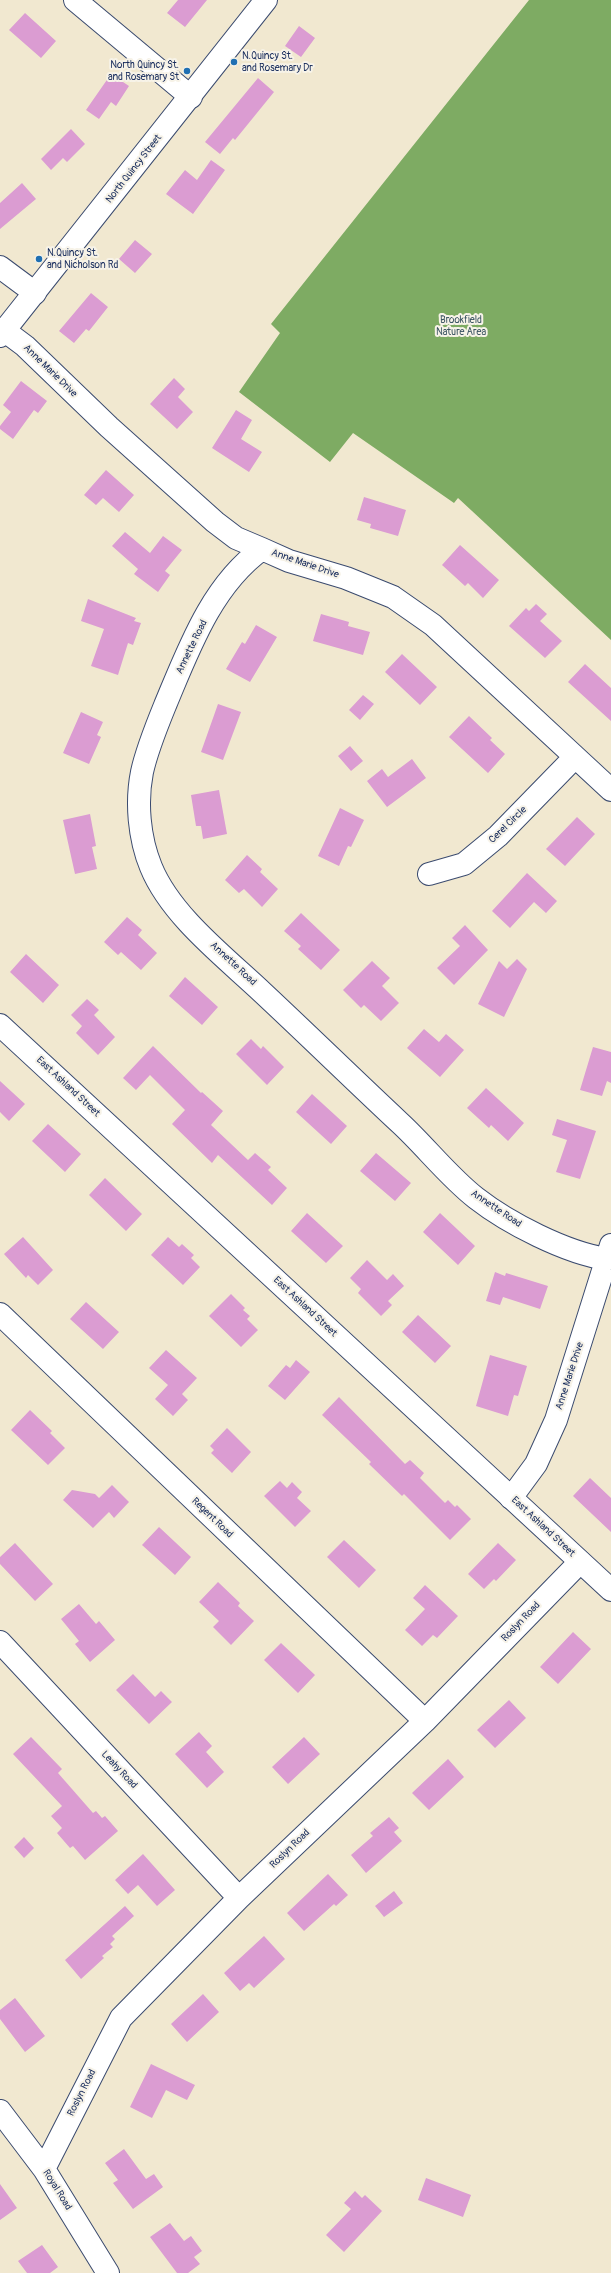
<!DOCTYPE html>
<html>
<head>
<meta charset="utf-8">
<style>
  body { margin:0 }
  canvas { display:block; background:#f1e8d0 }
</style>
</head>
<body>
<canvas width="611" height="2273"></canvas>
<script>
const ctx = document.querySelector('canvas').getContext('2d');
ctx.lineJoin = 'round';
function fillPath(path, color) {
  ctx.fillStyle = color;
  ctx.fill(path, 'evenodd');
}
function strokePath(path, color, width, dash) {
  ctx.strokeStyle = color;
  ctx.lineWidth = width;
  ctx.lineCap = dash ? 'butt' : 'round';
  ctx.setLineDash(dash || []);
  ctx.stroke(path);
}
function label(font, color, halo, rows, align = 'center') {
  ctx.font = font + ' Pangolin,sans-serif';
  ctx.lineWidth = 4;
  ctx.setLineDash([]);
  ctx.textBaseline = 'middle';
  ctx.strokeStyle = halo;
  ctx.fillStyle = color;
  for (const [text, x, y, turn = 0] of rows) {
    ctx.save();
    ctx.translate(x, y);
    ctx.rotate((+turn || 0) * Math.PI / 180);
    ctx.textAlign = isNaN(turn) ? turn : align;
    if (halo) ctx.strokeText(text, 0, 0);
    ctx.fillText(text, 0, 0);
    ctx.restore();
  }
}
fillPath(new Path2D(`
  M529,0H611V640L458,498L454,503L353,433L330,462L239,392L280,333L271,324Z`), '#7eab63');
fillPath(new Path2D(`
  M178,0H207L185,27L167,13Z
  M25,13L56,41L41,58L9,30Z
  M299,26L315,38L301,57L285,46Z
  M111,74L129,86L116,106L111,102L99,119L86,110Z
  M258,78L274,92L235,140L233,138L220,154L205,142Z
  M71,129L85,144L67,162L63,158L51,170L41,159Z
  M211,160L225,170L193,214L166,194L185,170L197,180Z
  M22,183L36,199L0,229V203Z
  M135,240L152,254L135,273L119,259Z
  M91,293L108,307L89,331L86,329L74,343L59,331Z
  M174,378L185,389L178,397L193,412L177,429L150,404Z
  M21,381L47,401L38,413L34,410L13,439L0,429V426L11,412L3,405Z
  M236,410L252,420L241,439L262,452L249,472L212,448Z
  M106,470L134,495L119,512L103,498L96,505L84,495Z
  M364,497L406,510L398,536L370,528L371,524L357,520Z
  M125,532L150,553L163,536L182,550L165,571L170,575L158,592L134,574L138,569L112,546Z
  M460,545L499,580L483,598L468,583L465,586L442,565Z
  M88,599L136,618L134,621L141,623L133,645L128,643L118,675L91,666L104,629L81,621Z
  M536,604L547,614L540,621L562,641L545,658L509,626L526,608L529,611Z
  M321,614L349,622L348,626L370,632L363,655L313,641Z
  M256,625L277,637L250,682L226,669L242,642L245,644Z
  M402,654L437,687L420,705L385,672Z
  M585,664L611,688V721L568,682Z
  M363,695L374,704L360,720L349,710Z
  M218,704L241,712L223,760L201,752Z
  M81,712L103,722L97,735L101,737L89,764L63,753Z
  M469,716L492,738L490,740L505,754L488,773L449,737Z
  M350,746L363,761L351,771L338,756Z
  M412,759L426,778L387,807L367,781L382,769L388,777Z
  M219,790L227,834L203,839L201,826H196L191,795Z
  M340,808L364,820L351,847L348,846L339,866L318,856Z
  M90,814L96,846L92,847L97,869L75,874L63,820Z
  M577,817L595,834L565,866L546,849Z
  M247,855L262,869L260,872L278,889L262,907L244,889L239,893L225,880Z
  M527,873L557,901L546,913L534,902L510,928L492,911Z
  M301,913L340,950L321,970L298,949L301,946L284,931Z
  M127,917L142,930L138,935L157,953L141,970L121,952L118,955L104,942Z
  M465,925L488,950L454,985L437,968L460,946L452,938Z
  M26,954L59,985L43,1003L10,972Z
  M517,959L527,969L504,1017L478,1004L499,961L507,969Z
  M372,961L390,978L382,986L399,1003L381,1021L364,1005L361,1008L343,990Z
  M185,977L218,1007L202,1025L169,996Z
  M87,999L99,1010L94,1015L115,1037L98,1055L76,1033L82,1026L71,1015Z
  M424,1029L439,1042L446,1034L464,1050L440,1077L407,1048Z
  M251,1039L261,1049L263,1046L284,1067L267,1085L236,1054Z
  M153,1046L201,1093L202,1092L223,1111L211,1125L248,1160L255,1153L271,1167L268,1170L287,1188L272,1205L218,1155L212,1163L172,1124L185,1110L150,1075L136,1090L123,1078Z
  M593,1047L611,1052V1083L607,1081L602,1096L580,1090Z
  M0,1081L25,1104L9,1121L0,1112Z
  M486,1088L524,1123L508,1141L491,1125L489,1128L467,1108Z
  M312,1094L347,1126L331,1144L296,1112Z
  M557,1119L596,1131L580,1179L556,1172L567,1140L552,1135Z
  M48,1124L81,1154L65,1172L32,1141Z
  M376,1153L411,1183L395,1201L360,1171Z
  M105,1178L142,1214L126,1231L89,1195Z
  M307,1213L343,1246L326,1263L291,1231Z
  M440,1213L475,1246L458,1265L423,1232Z
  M23,1237L53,1270L38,1285L28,1275L26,1278L4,1254Z
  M168,1237L179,1247L182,1244L194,1255L191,1258L200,1267L183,1285L151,1255Z
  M367,1260L387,1280L393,1274L404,1286L388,1301L392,1305L381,1316L358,1293L361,1289L350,1278Z
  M495,1272L505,1276L506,1273L548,1286L540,1309L503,1297L500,1305L486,1301Z
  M231,1294L245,1308L243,1310L250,1316L247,1319L258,1330L241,1347L209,1316Z
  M86,1302L119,1332L103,1349L70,1319Z
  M418,1315L451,1346L435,1363L402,1332Z
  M166,1350L197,1378L182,1394L188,1400L173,1416L155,1399L168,1385L149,1368Z
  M490,1355L527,1366L518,1396L514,1395L508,1416L476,1406Z
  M296,1360L310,1372L285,1400L268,1386L286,1365L290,1368Z
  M339,1397L405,1464L410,1460L424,1473L420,1478L445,1503L448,1500L455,1507L457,1505L471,1519L450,1540L404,1494L402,1496L369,1464L371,1462L322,1415Z
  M30,1410L52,1431L50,1433L65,1448L48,1465L11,1430Z
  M227,1428L251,1452L232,1473L211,1453L214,1450L210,1446Z
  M590,1478L611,1498V1532L573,1496Z
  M280,1481L287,1488L292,1482L302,1492L297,1498L311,1511L295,1527L264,1496Z
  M112,1485L129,1502L114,1518L109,1512L93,1528L63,1500L72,1490L95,1494L99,1498Z
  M159,1527L191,1557L175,1575L142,1545Z
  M344,1540L376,1570L359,1588L327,1557Z
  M15,1543L53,1584L35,1601L0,1564V1557Z
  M498,1543L516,1560L496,1581L494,1579L484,1589L468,1574Z
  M218,1582L240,1603L238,1606L254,1621L231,1645L213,1627L219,1621L199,1602Z
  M425,1585L458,1616L437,1638L433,1635L422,1646L405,1630L425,1609L413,1598Z
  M79,1604L96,1624L99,1621L115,1640L90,1662L75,1644L79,1641L61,1619Z
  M573,1632L591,1649L558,1684L540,1667Z
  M281,1643L315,1675L298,1693L264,1660Z
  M133,1674L155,1697L161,1691L172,1702L149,1724L116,1690Z
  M509,1700L526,1718L495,1748L477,1730Z
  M199,1732L212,1746L206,1752L224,1772L207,1788L175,1754Z
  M31,1737L62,1769L58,1773L93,1813L96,1811L102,1818L105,1816L118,1831L85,1860L73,1846L70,1848L57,1833L62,1828L51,1816L62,1806L13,1754Z
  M304,1737L320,1754L288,1784L272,1767Z
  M448,1759L464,1777L429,1810L412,1793Z
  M389,1817L399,1828L394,1832L402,1841L366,1873L351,1855L373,1836L370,1833Z
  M24,1837L34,1848L24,1858L14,1847Z
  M143,1854L175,1890L157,1906L138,1885L128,1894L115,1880Z
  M328,1874L348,1895L336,1906L334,1904L304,1931L287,1913Z
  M394,1891L403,1903L384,1917L375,1906Z
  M125,1906L134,1916L112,1936L115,1939L110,1944L113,1947L102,1956L104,1958L81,1979L65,1960Z
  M264,1936L285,1959L254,1988L249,1983L240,1991L224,1973Z
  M203,1994L219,2012L187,2042L171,2024Z
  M15,1998L45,2036L25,2052L0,2019V2010Z
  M151,2064L195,2085L187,2100L166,2090L152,2118L130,2107Z
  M124,2149L146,2179L154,2174L163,2187L133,2209L113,2183L118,2180L105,2163Z
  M426,2178L471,2195L463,2217L418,2200Z
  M0,2184L17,2208L0,2220Z
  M355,2191L362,2198L365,2195L382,2211L344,2252L326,2235L351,2209L344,2203Z
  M170,2223L184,2241L191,2236L202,2251L194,2257L200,2264L188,2273H177L150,2237Z
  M42,2245L58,2267L50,2273H27L18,2261Z`), '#db9cd2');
const minor = new Path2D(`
  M75,0L191,97
  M0,267L35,293
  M5,331L25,346L109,427L215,522L236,538L262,549L289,561L346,578L393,597L433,625L611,790
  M262,549C212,585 189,648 166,703C157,725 147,749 142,772C136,802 139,838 151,867C171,916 225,957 263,993C309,1036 354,1080 400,1123C425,1146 449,1177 476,1198C508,1223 566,1253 607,1259
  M429,874L464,864L498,836L575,757
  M0,1314L425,1721
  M511,1498L536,1464L556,1420L611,1245
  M0,1642L239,1898
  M0,2111L44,2169L108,2273
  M44,2169L121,2018L239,1898L425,1721L580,1562`);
const major = new Path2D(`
  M0,336L266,0
  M0,1025L611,1590`);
strokePath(minor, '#3b4b6f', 24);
strokePath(major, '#3b4b6f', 24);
strokePath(minor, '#fff', 22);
strokePath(major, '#fff', 22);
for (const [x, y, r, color] of [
  [234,62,4,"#1f6fb2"],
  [187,71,4,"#1f6fb2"],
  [39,259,4,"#1f6fb2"]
]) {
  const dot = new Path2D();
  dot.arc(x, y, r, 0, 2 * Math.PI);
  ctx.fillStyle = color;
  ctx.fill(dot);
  strokePath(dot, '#f7f3e8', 1.5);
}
label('10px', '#1b2f5e', '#f7f3e8', [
  ["N.Quincy St.",242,56],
  ["and Rosemary Dr",242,68],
  ["North Quincy St.",179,65,"right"],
  ["and Rosemary St",179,77,"right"],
  ["N.Quincy St.",47,253],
  ["and Nicholson Rd",47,265]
], 'left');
label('10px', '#1b2f5e', '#f7f3e8', [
  ["North Quincy Street",134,169,-52],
  ["Anne Marie Drive",50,371,44],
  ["Anne Marie Drive",305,564,19],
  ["Annette Road",192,647,-64],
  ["Cerel Circle",508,825,-44],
  ["Annette Road",233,964,43],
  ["East Ashland Street",68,1087,43],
  ["Annette Road",496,1209,34],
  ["East Ashland Street",305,1307,43],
  ["Anne Marie Drive",570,1376,-72],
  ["Regent Road",212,1518,44],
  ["East Ashland Street",543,1527,43],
  ["Roslyn Road",521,1622,-46],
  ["Leahy Road",119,1770,47],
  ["Roslyn Road",290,1849,-44],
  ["Roslyn Road",82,2093,-63],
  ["Royal Road",57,2190,58]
]);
label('10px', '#3c5563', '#f7f3e8', [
  ["Brookfield",461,320],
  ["Nature Area",461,332]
]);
</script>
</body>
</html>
